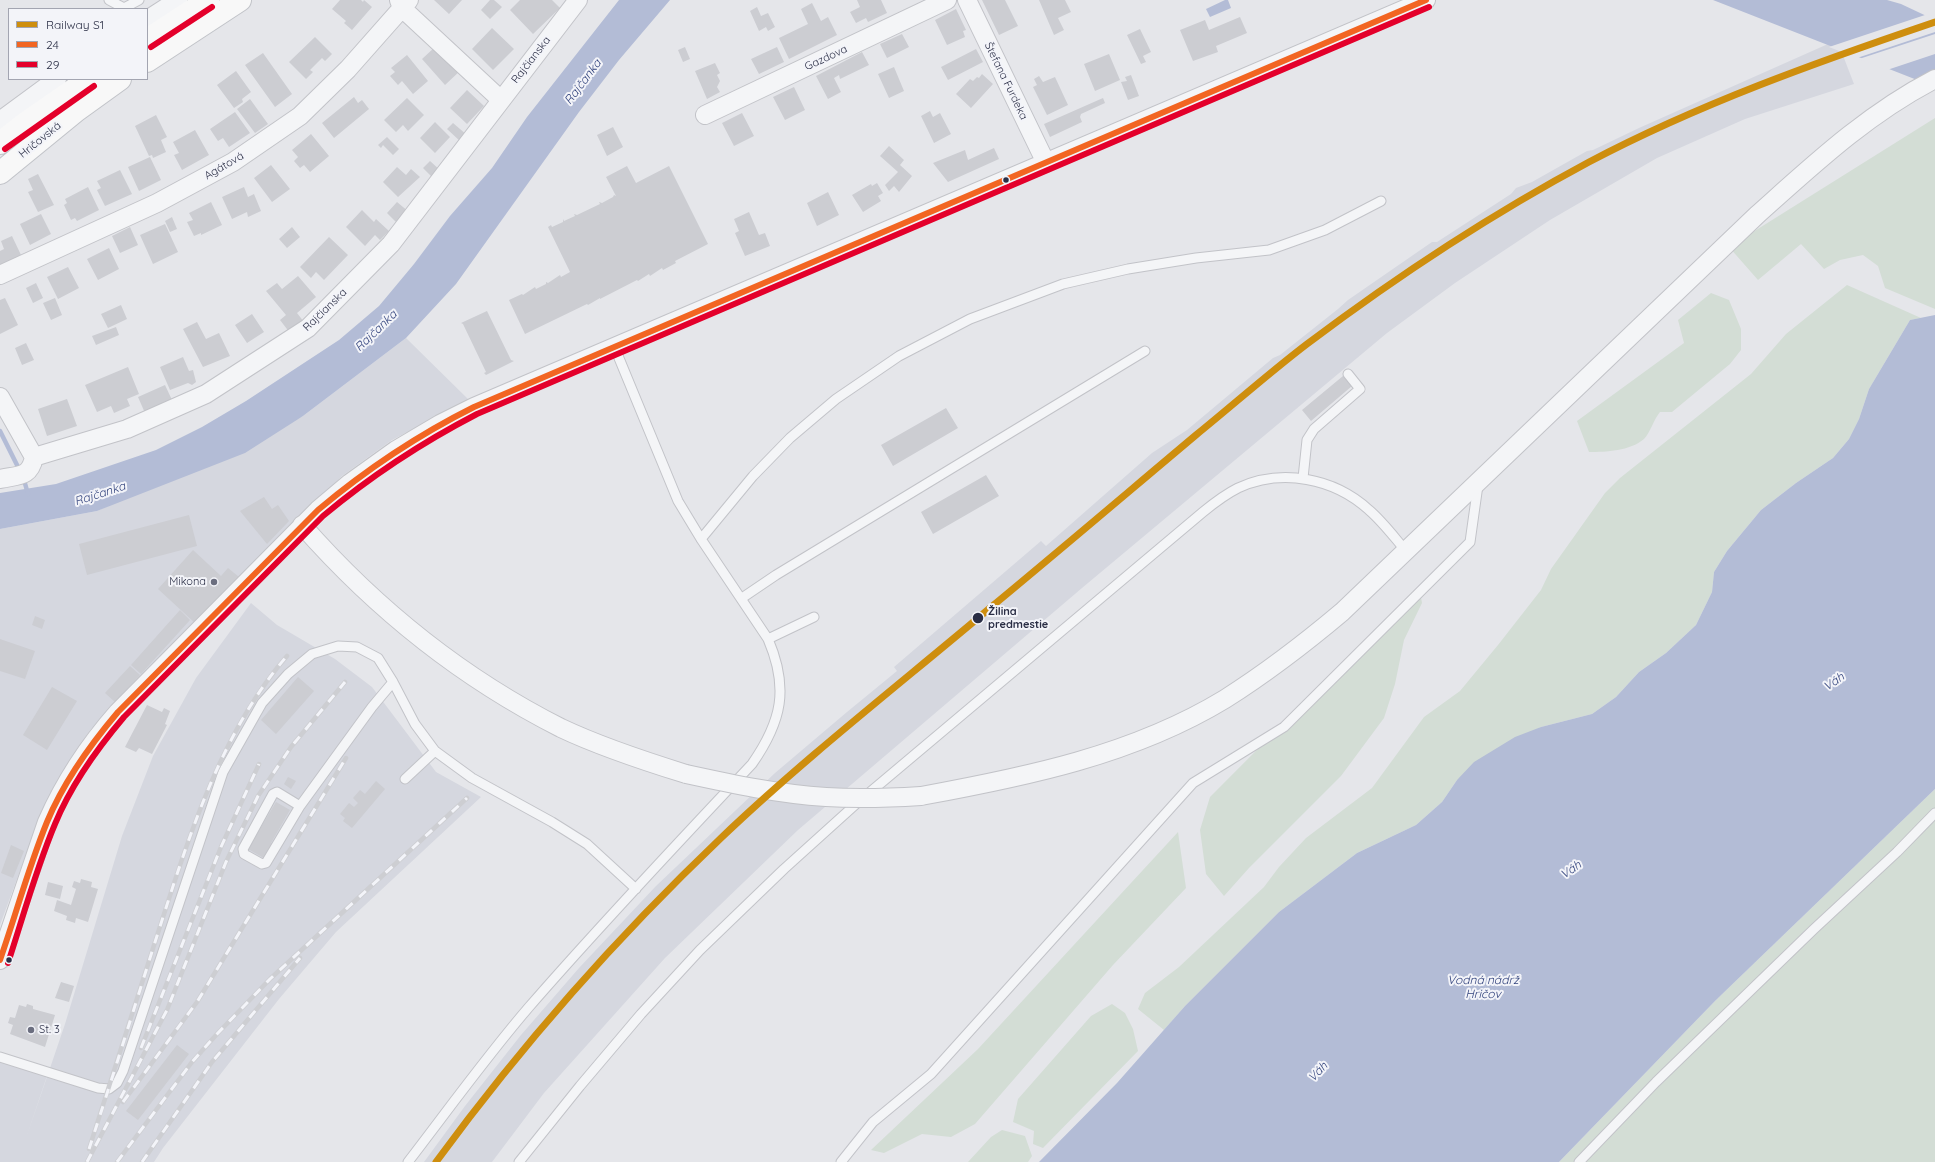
<!DOCTYPE html>
<html>
<head>
<meta charset="utf-8">
<style>
  body { margin:0 }
  #map { position:relative; width:1935px; height:1162px; overflow:hidden; background:#e5e6ea; font-family:Quicksand,sans-serif }
  canvas { display:block }
  .legend { position:absolute; left:8px; top:8px; width:140px; height:72px; box-sizing:border-box; background:#f3f4f9; border:1px solid #a3a5b1; margin:0; padding:5px 7px; list-style:none; font-size:12px; color:#2a2e45 }
  .legend li { display:flex; align-items:center; gap:8px; height:20px }
  .legend b { width:20px; border:1px solid #a3a5b1 }
</style>
</head>
<body>
<div id="map">
<canvas width="1935" height="1162"></canvas>
<ul class="legend">
<li><b style="height:5px;background:#ce8e0e"></b>Railway S1</li>
<li><b style="height:5px;background:#f26522"></b>24</li>
<li><b style="height:5px;background:#e4002b"></b>29</li>
</ul>
</div>
<script>
const ctx = document.querySelector('canvas').getContext('2d');
ctx.lineJoin = 'round';
function fillPath(path, color) {
  ctx.fillStyle = color;
  ctx.fill(path, 'evenodd');
}
function strokePath(path, color, width, dash) {
  ctx.strokeStyle = color;
  ctx.lineWidth = width;
  ctx.lineCap = dash ? 'butt' : 'round';
  ctx.setLineDash(dash || []);
  ctx.stroke(path);
}
function label(font, color, halo, rows, align = 'center') {
  ctx.font = font + ' Quicksand,sans-serif';
  ctx.lineWidth = 4;
  ctx.setLineDash([]);
  ctx.textBaseline = 'middle';
  ctx.strokeStyle = halo;
  ctx.fillStyle = color;
  for (const [text, x, y, turn = 0] of rows) {
    ctx.save();
    ctx.translate(x, y);
    ctx.rotate((+turn || 0) * Math.PI / 180);
    ctx.textAlign = isNaN(turn) ? turn : align;
    if (halo) ctx.strokeText(text, 0, 0);
    ctx.fillText(text, 0, 0);
    ctx.restore();
  }
}
fillPath(new Path2D(`
  M1837,40L1854,84L1745,119L1657,158L1550,220L1455,283L1387,333L1082,588L798,830L665,958L544,1093L492,1162H424L465,1106L521,1035L579,968L656,886L775,773L847,712L897,671L894,667L1041,541L1046,546L1152,453L1187,430L1273,358L1280,355L1338,309L1348,300L1432,242H1437L1511,194L1516,188L1532,182L1587,151L1593,150L1639,128Z
  M406,338L469,400L392,440L342,476L91,729L64,770L49,800L28,849L0,925V529L97,511L303,416Z
  M251,603L277,625L335,659L372,687L436,772L481,797L336,932L279,999L163,1148L154,1162H0V1058L47,1076L26,1138L47,1077L65,1024L122,836L153,756L196,678Z`), '#d5d7df');
fillPath(new Path2D(`
  M1935,118V309L1885,288L1878,266L1863,255L1840,260L1824,269L1801,244L1758,280L1729,247Z
  M1847,285L1921,318L1910,320L1869,389L1859,419L1849,439L1833,458L1796,483L1761,510L1727,551L1714,572L1712,592L1696,625L1666,653L1639,672L1616,697L1592,714L1541,727L1457,780L1442,802L1416,825L1357,853L1279,912L1185,1006L1164,1030L1138,1009L1145,993L1179,967L1264,887L1279,867L1306,838L1372,788L1424,717L1460,691L1498,645L1541,590L1551,569L1605,493L1620,478L1751,374L1786,334Z
  M1711,293L1729,300L1741,329V350L1730,364L1672,412H1660C1654,419 1650,433 1644,439C1630,451 1606,452 1589,452L1577,421L1684,343L1678,320Z
  M1419,587L1422,603L1404,640L1395,684L1384,718L1341,776L1249,868L1224,896L1206,874L1200,830L1210,797Z
  M1935,789V1162H1559L1716,1000Z
  M1178,832L1186,888L1113,965L975,1124L951,1137L922,1134L884,1153L871,1150L978,1049Z
  M1112,1004L1125,1013L1133,1029L1138,1051L1043,1148L1033,1144L1034,1131L1013,1122L1018,1099L1091,1016Z
  M1002,1130L1025,1136L1032,1156L1028,1162H968L991,1137Z`), '#d3ddd5');
fillPath(new Path2D(`
  M619,0H670L619,60L579,112L456,284L406,338L303,416L245,453L97,511L0,529V493L56,484L156,450L202,427L246,401L339,340L379,306L414,264L450,216L492,168L527,117Z
  M1225,0H1228L1231,8L1210,17L1206,9Z
  M1713,0H1887L1901,4L1935,20V87Z
  M1935,315V789L1716,1000L1559,1162H1039L1117,1083L1185,1006L1279,912L1357,853L1416,825L1442,802L1457,780L1474,762L1515,737L1541,727L1592,714L1616,697L1639,672L1666,653L1696,625L1712,592L1714,572L1727,551L1761,510L1796,483L1833,458L1849,439L1859,419L1869,389L1910,320Z`), '#b3bcd6');
fillPath(new Path2D(`
  M1928,14L1935,18V32L1857,58L1829,47Z
  M1935,34V54L1887,70L1859,59Z`), '#e5e6ea');
strokePath(new Path2D(`
  M0,431L19,469
  M24,480L28,494`), '#b3bcd6', 4.5);
fillPath(new Path2D(`
  M340,0H361L363,2L364,0L372,7L352,30L344,23L346,21L332,9Z
  M434,0H462L449,14Z
  M490,0H494L502,7L490,19L481,10Z
  M520,0H552L560,8L533,34L510,10Z
  M857,0H881L887,13L868,22L866,18L856,23L850,12L860,7Z
  M982,0H1005L1018,26L999,35Z
  M1039,0H1065L1071,12L1058,18L1064,30L1054,35Z
  M812,3L821,21L828,17L837,35L789,59L779,38L808,24L801,9Z
  M757,7L761,16L768,13L775,27L768,31L766,27L759,31L750,11Z
  M956,9L966,30L963,31L965,37L947,45L935,20Z
  M1240,17L1247,33L1216,46L1218,52L1193,61L1180,30L1205,20L1209,30Z
  M492,28L514,49L493,70L472,49Z
  M1140,29L1151,52L1143,56L1146,62L1141,64L1127,35Z
  M902,34L909,47L887,58L880,44Z
  M315,37L332,54L325,61L322,58L310,70L313,72L306,79L289,62Z
  M435,47L461,70L445,85L422,59Z
  M685,47L690,59L683,62L678,50Z
  M777,47L784,62L759,74L751,59Z
  M976,49L983,62L948,80L941,67Z
  M862,52L869,65L840,79L839,75L834,78L841,92L828,99L816,76Z
  M263,53L292,94L275,107L245,65Z
  M1109,54L1120,80L1095,91L1084,64Z
  M407,55L428,81L413,94L402,81L398,85L390,76L395,72L391,68Z
  M715,63L720,73L717,75L720,81L717,87L720,92L707,99L695,71Z
  M894,67L904,91L889,98L878,74Z
  M236,71L251,92L242,99L243,102L234,108L217,85Z
  M982,74L993,84L971,108L956,94L970,79L973,81L977,77L979,78Z
  M1131,75L1139,96L1128,100L1121,82L1127,81L1125,77Z
  M1039,76L1043,82L1055,77L1068,105L1047,115L1033,87L1037,85L1034,79Z
  M794,87L805,110L785,120L773,97Z
  M467,90L484,106L467,124L450,108Z
  M354,97L358,103L362,100L369,109L334,138L322,123Z
  M407,98L424,115L408,131L403,125L396,132L384,120Z
  M1103,98L1105,103L1081,114L1080,117L1082,122L1050,137L1044,124Z
  M250,99L268,124L255,133L237,109Z
  M930,111L933,117L940,113L951,134L934,143L921,116Z
  M235,112L250,133L229,147L223,138L218,141L210,129Z
  M742,113L754,136L734,146L722,123Z
  M156,115L167,137L161,140L166,152L153,158L152,155L149,156L135,126Z
  M435,122L450,137L435,153L420,138Z
  M453,123L467,135L461,142L447,129Z
  M613,127L623,147L607,156L597,135Z
  M195,130L209,155L182,170L174,155L179,153L173,142Z
  M311,134L329,156L310,172L304,165L300,168L294,161L298,157L292,150Z
  M387,137L399,149L393,155L383,145L381,148L378,145Z
  M889,146L904,160L900,165L912,176L899,192L894,186L889,191L885,185L898,172L880,156Z
  M994,148L999,159L948,182L933,163L965,150L968,160Z
  M150,157L161,180L139,191L128,167Z
  M430,161L441,171L434,179L423,168Z
  M271,165L290,189L272,202L254,178Z
  M627,166L636,183L669,166L708,244L675,261L676,263L663,270L662,268L650,276L649,274L638,281L637,280L600,299V298L588,305L587,304L525,334L509,300L522,294L523,295L535,287L536,289L546,284V282L548,283L560,275L561,277L570,272L548,227L551,225L552,227L563,222V219L564,221L575,216L574,214L577,215L600,204L599,202L602,203L613,197L614,195L616,196L606,177Z
  M397,167L406,175L411,169L420,177L398,197L383,182Z
  M120,170L132,194L105,206L97,190L101,188L97,181Z
  M38,174L54,205L38,212L28,192L33,190L28,179Z
  M877,183L883,193L878,196L881,201L863,212L852,195L871,184L872,186Z
  M88,187L99,210L77,221L75,218L71,220L64,205L67,203L65,199Z
  M244,187L248,197L254,194L261,211L248,217L247,212L232,219L222,197Z
  M828,192L839,215L817,226L807,203Z
  M211,202L222,225L201,235V233L194,236L187,222L193,220L189,213Z
  M397,202L409,212L398,224L387,213Z
  M362,210L374,222L376,219L389,231L380,240L375,235L365,246L346,227Z
  M749,212L759,235L765,233L770,246L745,256L735,233L739,231L734,219Z
  M41,214L51,234L30,245L20,224Z
  M172,217L177,229L170,232L165,221Z
  M165,224L178,252L153,264L140,235Z
  M130,227L138,245L120,253L112,236Z
  M292,227L300,237L287,248L279,239Z
  M12,236L21,255L0,265V251L4,249L1,241Z
  M329,237L348,255L324,280L316,272L311,278L300,267Z
  M109,248L119,269L98,280L87,259Z
  M68,267L79,288L58,299L47,277Z
  M298,276L316,297L297,313L304,322L290,333L280,320L286,315L266,291L277,283L282,289Z
  M36,283L43,298L33,303L26,288Z
  M5,298L18,325L0,334V300Z
  M55,298L62,315L51,320L43,303Z
  M121,305L127,319L108,328L101,314Z
  M487,311L511,360L514,361L486,375L484,373L486,372L463,324L461,323Z
  M252,314L264,332L247,343L235,325Z
  M197,322L206,339L219,333L230,356L203,367L183,329Z
  M116,327L119,335L96,345L92,336Z
  M26,343L34,360L22,365L15,348Z
  M183,357L189,371L193,370L196,382L192,385L188,383L170,390L160,367Z
  M128,367L139,394L127,399L130,406L114,413L111,406L97,412L85,385Z
  M1343,376L1352,386L1311,421L1302,410Z
  M165,385L172,400L145,413L138,397Z
  M67,399L77,426L47,436L38,409Z
  M946,408L958,428L893,466L881,445Z
  M986,475L999,496L933,534L921,512Z
  M264,497L272,509L278,505L289,521L267,544L240,511Z
  M189,515L197,546L87,575L79,544Z
  M193,550L221,576L228,568L239,577L195,623L158,589Z
  M180,610L190,620L141,674L131,665Z
  M35,616L45,620L42,629L32,625Z
  M0,639L35,651L25,679L0,671Z
  M130,666L140,675L115,702L105,693Z
  M298,677L314,691L276,734L261,720Z
  M52,687L77,701L47,750L23,735Z
  M147,705L162,712L164,708L170,711L165,724L167,725L152,754L139,748L136,752L125,747Z
  M288,777L296,781L291,789L284,784Z
  M376,781L385,789L352,828L343,821L345,818L340,814L349,803L354,807L358,803L353,798L360,790L365,794Z
  M276,802L290,810L271,843L278,846L269,861L248,849Z
  M11,845L24,851L13,878L1,873Z
  M81,879L92,882L91,887L98,889L88,922L76,918L75,923L66,920L67,916L54,911L57,900L71,905L76,889L72,887L74,881L80,883Z
  M48,882L63,886L60,899L45,895Z
  M61,982L74,986L69,1002L55,998Z
  M27,1004L33,1006V1009L55,1015L45,1047L10,1034L13,1025L8,1023L10,1017L15,1018L19,1005L26,1007Z
  M177,1045L189,1054L138,1120L126,1111Z`), '#cccdd2');
const lane = new Path2D(`
  M109,0L124,8L139,0
  M1303,478L1307,440L1314,429L1360,389L1348,374
  M701,539L753,476L790,438L836,399L899,356L970,319L1063,284L1128,269L1196,258L1269,250L1325,230L1381,201
  M742,598L776,575L1145,351
  M768,639L814,617
  M405,779L435,751
  M300,806L277,792L273,794L243,849L244,854L262,864L266,863L300,806L372,707L393,682
  M0,1057L98,1088L109,1089L117,1083L123,1071L223,772L262,703L288,674L312,654L338,646L357,647L378,658L393,682L415,724L435,751L472,778L552,822L587,844L636,889
  M408,1162C448,1110 486,1057 529,1007C601,924 677,844 752,764C782,721 789,688 768,639L701,539L678,501L614,346
  M519,1162L580,1086L641,1014L700,950L784,869L856,804L1203,512C1214,503 1226,494 1238,488C1282,468 1334,478 1369,510C1383,522 1394,537 1406,551
  M841,1162L873,1122L931,1074L1193,783L1284,727L1470,542L1478,485
  M1579,1162L1656,1082L1814,929L1897,852L1935,813`);
const street = new Path2D(`
  M399,0L402,8L501,100
  M967,0L1046,163
  M147,20L178,0
  M705,115L947,0
  M0,121L57,79
  M0,275L157,203L233,162L300,116L348,69L409,0
  M0,397L34,457
  M34,457L127,429L206,394L308,328L391,244L578,0
  M0,479C18,475 30,478 34,457
  M302,525C375,608 462,678 561,728C601,747 644,761 686,774
  M921,796C1025,777 1133,755 1225,699C1266,673 1304,644 1342,612L1757,215C1813,165 1867,114 1935,79
  M0,960L47,822C65,781 88,746 118,712L318,510L350,483L396,450L440,424L474,407L1426,0`);
const primary = new Path2D(`
  M147,40L208,0
  M147,61L240,0
  M0,143L27,122L89,79
  M0,173L77,110L120,79`);
strokePath(lane, '#c2c3c8', 11);
strokePath(street, '#c2c3c8', 20);
strokePath(primary, '#c1c3c8', 24);
strokePath(lane, '#f4f5f7', 9);
strokePath(street, '#f4f5f7', 18);
strokePath(primary, '#f8f8f8', 22);
const rail = new Path2D(`
  M141,1048L221,847L259,764
  M123,1102L197,1002L346,758
  M89,1149C112,1079 134,1009 156,939C187,843 219,734 287,656
  M87,1162L167,1010L226,862L258,796L291,747L345,682
  M117,1162L192,1062L217,1034L270,979L467,798
  M142,1162L212,1062L300,958`);
strokePath(rail, '#cdced2', 4.5);
strokePath(rail, '#f3f4f9', 3, [9]);
const streetBridge = new Path2D(`
  M686,774C732,784 778,794 826,797C857,799 889,798 921,796`);
strokePath(streetBridge, '#c2c3c8', 20, []);
strokePath(streetBridge, '#f4f5f7', 18);
strokePath(new Path2D(`
  M0,960C16,914 29,866 47,822C64,781 90,745 118,712L318,510C368,468 416,436 474,407L1426,0`), '#f26522', 6);
strokePath(new Path2D(`
  M151,47L212,7
  M5,149L94,86
  M8,963C23,917 36,869 55,824C71,785 96,750 124,717L323,516C372,475 421,443 477,414L1429,7`), '#e4002b', 6);
strokePath(new Path2D(`
  M436,1162C521,1046 616,938 721,838C806,757 900,684 990,608C1059,551 1127,493 1196,435C1233,405 1269,373 1307,344C1396,277 1490,215 1589,162C1699,104 1817,62 1935,22`), '#ce8e0e', 7);
for (const [x, y, r, color] of [
  [1006,180,3.5,"#2a2e45"],
  [214,582,4,"#6b6e7f"],
  [978,618,6,"#2a2e45"],
  [9,960,3.5,"#2a2e45"],
  [31,1030,4,"#6b6e7f"]
]) {
  const dot = new Path2D();
  dot.arc(x, y, r, 0, 2 * Math.PI);
  ctx.fillStyle = color;
  ctx.fill(dot);
  strokePath(dot, '#f3f4f9', 1.5);
}
label('11px', '#2a2e45', '#f3f4f9', [
  ["Gazdova",826,58,-25],
  ["Rajčianska",531,60,-52],
  ["Štefana Furdeka",1006,81,64],
  ["Hričovská",40,140,-39],
  ["Agátová",224,166,-30],
  ["Rajčianska",325,310,-44]
]);
label('11px', '#2a2e45', '#f3f4f9', [
  ["Mikona",206,582],
  ["St. 3",39,1030,"left"]
], 'right');
label('bold 11px', '#2a2e45', '#f3f4f9', [
  ["Žilina",988,612],
  ["predmestie",988,625]
], 'left');
label('italic 12px', '#31427c', '#f3f4f9', [
  ["Rajčanka",583,82,-53],
  ["Rajčanka",376,331,-44],
  ["Rajčanka",100,494,-18],
  ["Váh",1834,682,-35],
  ["Váh",1571,870,-35],
  ["Vodná nádrž",1483,980],
  ["Hričov",1483,994],
  ["Váh",1318,1072,-47]
]);
</script>
</body>
</html>
